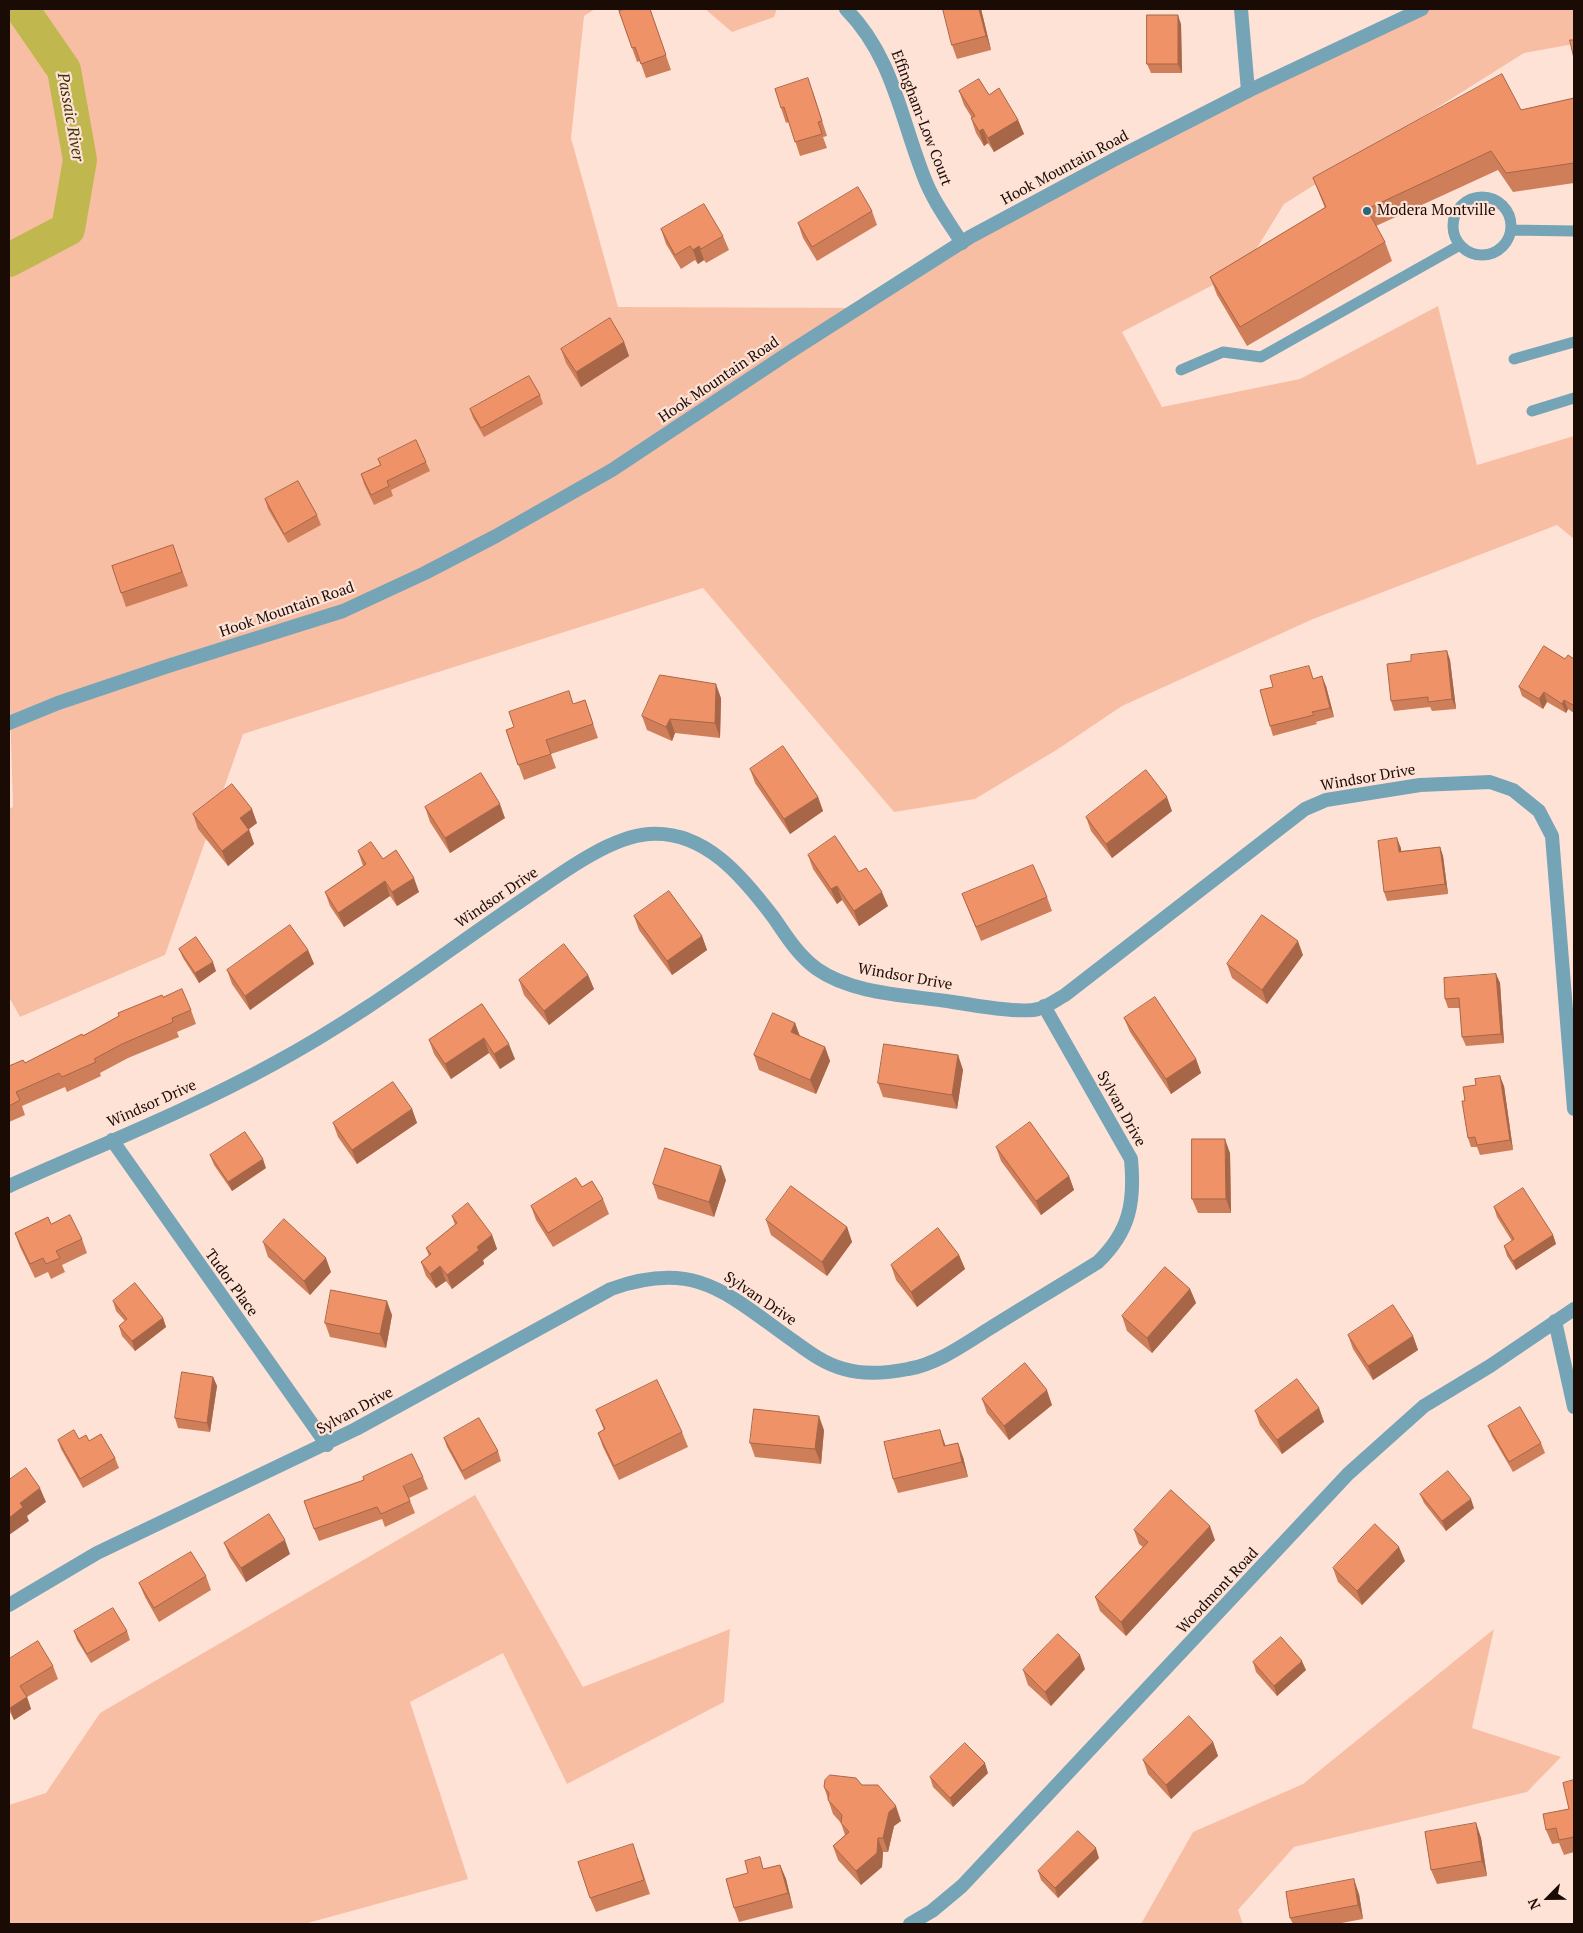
<!DOCTYPE html>
<html>
<head>
<meta charset="utf-8">
<style>
  body { margin:0 }
  #map { position:relative; width:1583px; height:1933px; overflow:hidden; background:#ffe2d6; font-family:"PT Serif",serif }
  canvas { display:block }
  .frame { position:absolute; inset:0; border:10px solid #1a0b05; pointer-events:none }
  .north { position:absolute; left:1523px; top:1873px; width:50px; height:50px; -webkit-text-stroke:4px #ffe2d6; paint-order:stroke; rotate:247deg; font-size:14px; font-weight:700; line-height:20px; text-align:center; color:#1a0b05 }
  .north::after { content:''; display:block; margin:auto; width:18px; height:22px; background:#1a0b05; clip-path:polygon(50% 0,100% 100%,50% 72%,0 100%) }
</style>
</head>
<body>
<div id="map">
<canvas width="1583" height="1933"></canvas>
<div class="frame"></div>
<div class="north">N</div>
</div>
<script>
const ctx = document.querySelector('canvas').getContext('2d');
ctx.lineJoin = 'round';
function fillPath(path, color) {
  ctx.fillStyle = color;
  ctx.fill(path, 'evenodd');
}
function strokePath(path, color, width, dash) {
  ctx.strokeStyle = color;
  ctx.lineWidth = width;
  ctx.lineCap = dash ? 'butt' : 'round';
  ctx.setLineDash(dash || []);
  ctx.stroke(path);
}
function label(font, color, halo, rows, align = 'center') {
  ctx.font = font + ' "PT Serif",serif';
  ctx.lineWidth = 4.5;
  ctx.setLineDash([]);
  ctx.textBaseline = 'middle';
  ctx.strokeStyle = halo;
  ctx.fillStyle = color;
  for (const [text, x, y, turn = 0] of rows) {
    ctx.save();
    ctx.translate(x, y);
    ctx.rotate((+turn || 0) * Math.PI / 180);
    ctx.textAlign = isNaN(turn) ? turn : align;
    if (halo) ctx.strokeText(text, 0, 0);
    ctx.fillText(text, 0, 0);
    ctx.restore();
  }
}
fillPath(new Path2D(`
  M9,9H595L584,16L571,138L618,307L867,308L1107,160L1418,9H1574V44L1524,53L1284,204L1244,269L1122,332L1162,407L1300,379L1438,306L1477,465L1574,436V539L1557,525L1313,619L1122,706L1058,749L975,799L894,812L703,588L243,734L165,955L20,1017L9,997V809L13,807L9,671Z
  M705,9H777L774,17L732,32Z
  M475,1495L583,1687L730,1629L724,1702L567,1784L503,1653L410,1702L468,1879L304,1924H9V1805L46,1793L100,1713Z
  M1494,1629L1472,1728L1561,1757L1527,1792L1294,1847L1238,1910L1243,1924H1141L1193,1832L1303,1784Z`), '#f8bea4');
strokePath(new Path2D(`
  M9,260L68,229L80,160L64,70L22,9`), '#c0b84e', 34);
strokePath(new Path2D(`
  M1453 226a29 29 0 1 1 58 0a29 29 0 1 1-58 0Z
  M1511,230L1574,231
  M1514,359L1574,342
  M1181,370L1223,352L1261,357L1460,245
  M1532,411L1574,398`), '#75a4b7', 11);
strokePath(new Path2D(`
  M846,9C893,57 900,116 924,177C933,201 948,221 962,243
  M1241,9L1248,91
  M112,1140L327,1445
  M9,1186C98,1146 190,1110 275,1063C359,1018 436,959 515,905C551,881 606,837 649,834C705,830 743,877 774,918C787,937 798,955 817,969C854,995 910,995 953,1002C971,1005 1022,1014 1038,1009C1047,1007 1056,1000 1065,995L1305,809L1326,800L1420,785L1490,782L1513,790L1539,811L1552,836L1574,1109
  M1555,1321L1574,1407
  M9,1605L97,1553L356,1429L611,1289C697,1258 728,1295 795,1342C810,1353 825,1364 844,1369C864,1375 888,1373 908,1369C938,1364 966,1343 992,1327C1027,1305 1063,1284 1098,1262C1130,1231 1135,1202 1131,1159L1044,1006
  M910,1924L932,1911L962,1886L1348,1474L1424,1406L1490,1366L1574,1309`), '#75a4b7', 14);
strokePath(new Path2D(`
  M9,723L58,703L168,666L343,611L425,573L496,536L612,470L796,348L970,237L1117,158L1248,91L1422,9`), '#75a4b7', 14);
fillPath(new Path2D(`
  M650,9L671,70L646,78L640,61L637,62L619,11Z
  M943,9H981L991,50L957,59L952,45Z
  M1181,24L1182,73H1151L1147,64Z
  M959,91L989,95L1018,120L1024,134L994,152L988,143L984,146L976,133L971,118H972L964,105Z
  M813,92L827,136L823,137L827,148L800,156L789,122L786,123L781,108Z
  M1574,98V183L1513,192L1498,170L1376,226L1385,242L1392,261L1247,346L1217,295L1210,277L1325,208L1313,178L1521,110Z
  M872,211L877,225L817,261L803,238L798,223Z
  M661,229L723,236L729,250L706,263L704,260L698,264L695,260L681,269L666,244Z
  M624,342L629,356L581,387L566,363L561,349Z
  M540,395L543,404L484,437L473,418L470,409Z
  M378,459L426,462L430,471L391,490L393,496L374,505L364,484L361,474L380,465Z
  M265,499L317,515L321,525L288,543L268,509Z
  M173,545L188,586L126,607L112,566Z
  M1447,651L1450,660L1456,709L1432,711L1430,707L1394,711L1391,701L1411,661Z
  M1565,659H1574V713L1568,709L1566,713L1547,702L1543,709L1522,696L1519,687Z
  M1313,679L1326,686L1334,717L1316,722L1317,724L1273,736L1270,726Z
  M721,698L720,738L675,733L672,741L647,730L642,716Z
  M585,700L598,738L551,754L556,768L524,780L506,730Z
  M750,769L818,797L823,811L790,834L755,783Z
  M425,807L505,818L450,853L430,822Z
  M1172,811L1112,858L1091,831L1086,817Z
  M193,814L257,823L249,829L254,844L228,866L198,829Z
  M1440,847L1443,856L1448,894L1387,901L1384,892L1401,848V851Z
  M358,851L383,859L419,892L397,906L390,896L344,927L330,906L325,892L363,866Z
  M808,855L859,872L888,906L859,926L842,900L837,904L813,869Z
  M962,894L1047,897L1052,911L981,941Z
  M634,916L702,936L707,950L672,975L639,930Z
  M179,949L216,971L199,983L183,958Z
  M308,950L314,964L250,1010L232,984L227,970Z
  M1303,955L1267,1004L1232,978L1227,964Z
  M1496,974L1500,983L1504,1043L1466,1046L1462,1037L1460,1008H1448L1445,999Z
  M588,975L594,989L549,1025L524,995L519,980Z
  M163,997L191,1010L196,1024L177,1032L179,1037L128,1058L100,1073L101,1076L67,1092L65,1087L22,1106L25,1115L9,1122V1066L25,1063Z
  M482,1004L515,1059L500,1069L489,1053L451,1079L434,1054L429,1040Z
  M1124,1018L1196,1059L1201,1073L1171,1094L1130,1032Z
  M795,1023L800,1036L825,1047L830,1061L816,1094L759,1070L754,1055Z
  M958,1055L963,1070L957,1109L883,1097L878,1083Z
  M1504,1086L1513,1150L1480,1155L1477,1147H1471L1468,1138L1465,1101Z
  M412,1109L417,1123L357,1164L338,1137L333,1123Z
  M996,1147L1069,1176L1074,1190L1041,1215L1001,1161Z
  M1230,1153L1231,1213H1198L1192,1199Z
  M210,1155L266,1168L232,1191L214,1165Z
  M726,1180L714,1217L658,1199L653,1184Z
  M582,1187L603,1199L609,1214L553,1247L536,1220L531,1206Z
  M1494,1207L1553,1235L1556,1244L1516,1270L1507,1256L1504,1246L1512,1241L1497,1217Z
  M452,1216L492,1235L497,1249L483,1260L484,1264L452,1289L446,1281L436,1288L426,1276L421,1262L429,1256L426,1248L455,1225Z
  M766,1220L847,1227L852,1242L827,1276L771,1235Z
  M51,1224L82,1239L87,1253L62,1265L65,1272L51,1279L48,1272L35,1278L20,1247L15,1233Z
  M263,1242L331,1272L310,1295L268,1257Z
  M959,1255L965,1269L917,1307L896,1280L891,1265Z
  M1190,1289L1196,1303L1152,1353L1127,1331L1122,1316Z
  M113,1301L163,1318L166,1327L135,1351L122,1336L119,1326L125,1321L116,1311Z
  M392,1315L386,1348L330,1337L325,1323Z
  M1348,1335L1413,1336L1418,1350L1373,1380L1353,1349Z
  M213,1377L217,1386L210,1432L178,1428L175,1418Z
  M982,1399L1052,1405L1009,1440L987,1413Z
  M1319,1408L1324,1422L1282,1454L1260,1425L1255,1411Z
  M596,1410L682,1432L688,1447L619,1480L603,1447L598,1433L604,1430Z
  M1488,1426L1541,1443L1545,1453L1513,1472L1492,1436Z
  M824,1430L821,1464L755,1457L750,1443Z
  M444,1438L498,1451L501,1461L465,1480L447,1447Z
  M79,1439L89,1441L115,1458L119,1468L83,1488L61,1449L58,1440Z
  M946,1446L963,1457L968,1477L898,1493L893,1479Z
  M423,1477L428,1489L409,1498L415,1513L385,1527L382,1519L319,1541L314,1529Z
  M1420,1494L1474,1508L1446,1531L1424,1503Z
  M1134,1530L1215,1540L1126,1636L1100,1611L1095,1597L1143,1547L1139,1544Z
  M224,1543L290,1554L246,1582L230,1557Z
  M1405,1561L1362,1605L1338,1582L1333,1568Z
  M206,1576L211,1590L159,1622L145,1597L139,1583Z
  M74,1631H127L130,1640L91,1663L77,1640Z
  M9,1659L53,1666L58,1679L27,1697L31,1709L14,1720L9,1710Z
  M1253,1662L1306,1670L1277,1696L1256,1672Z
  M1085,1669L1051,1706L1028,1685L1023,1670Z
  M1213,1742L1218,1756L1171,1799L1148,1774L1143,1760Z
  M988,1773L953,1807L933,1787L930,1777Z
  M1574,1780V1852L1564,1855L1559,1843L1552,1844L1546,1830L1569,1809Z
  M862,1785L901,1821L894,1826L888,1852H883L882,1867L861,1885L838,1860L833,1846L845,1835L841,1823L833,1814L824,1787Z
  M1476,1823L1481,1838L1487,1876L1437,1884L1431,1870Z
  M638,1858L650,1894L596,1912L590,1898Z
  M1099,1858L1058,1898L1041,1880L1038,1871Z
  M780,1865L786,1879L793,1908L739,1922L734,1908L765,1869Z
  M1359,1894L1363,1919L1336,1924H1293L1290,1918Z`), '#ce7e59');
fillPath(new Path2D(`
  M979,9H981L991,50L986,36Z
  M1178,15L1181,24L1182,73L1178,64Z
  M1018,120L1024,134L994,152L988,138Z
  M983,129L988,143L984,146L979,131Z
  M699,246L704,260L698,264L693,250Z
  M624,342L629,356L581,387L576,372Z
  M1447,651L1450,660L1456,709L1452,699Z
  M1322,676L1326,686L1334,717L1330,708Z
  M716,684L721,698L720,738L715,723Z
  M1544,692L1547,702L1543,709L1539,699Z
  M1564,700L1568,709L1566,713L1562,704Z
  M670,719L675,733L672,741L666,727Z
  M818,797L823,811L790,834L784,819Z
  M1167,797L1172,811L1112,858L1106,844Z
  M500,804L505,818L450,853L445,838Z
  M252,809L257,823L245,832L240,818Z
  M249,830L254,844L228,866L222,851Z
  M1397,838L1401,848L1402,861L1399,852Z
  M1440,847L1443,856L1448,894L1445,884Z
  M414,878L419,892L397,906L392,892Z
  M385,881L390,896L344,927L338,913Z
  M837,886L842,900L837,904L831,889Z
  M882,892L888,906L859,926L854,911Z
  M702,936L707,950L672,975L667,961Z
  M1298,941L1303,955L1267,1004L1262,990Z
  M308,950L314,964L250,1010L245,996Z
  M213,962L216,971L199,983L195,973Z
  M1496,974L1500,983L1504,1043L1501,1034Z
  M588,975L594,989L549,1025L544,1011Z
  M795,1023L800,1037L791,1032Z
  M484,1038L489,1053L451,1079L445,1064Z
  M509,1044L515,1059L500,1069L494,1054Z
  M825,1047L830,1061L816,1094L810,1080Z
  M958,1055L963,1070L957,1109L952,1095Z
  M1196,1059L1201,1073L1171,1094L1166,1079Z
  M1500,1076L1504,1086L1513,1150L1510,1140Z
  M412,1109L417,1123L357,1164L352,1150Z
  M1225,1139L1230,1153L1231,1213L1226,1199Z
  M263,1159L266,1168L232,1191L228,1182Z
  M721,1166L726,1180L714,1217L709,1202Z
  M1069,1176L1074,1190L1041,1215L1036,1201Z
  M847,1227L852,1242L827,1276L822,1262Z
  M492,1235L497,1249L483,1260L484,1264L452,1289L447,1275L477,1247Z
  M1553,1235L1556,1244L1516,1270L1513,1261Z
  M959,1255L965,1269L917,1307L911,1292Z
  M326,1258L331,1272L310,1295L304,1281Z
  M440,1266L446,1281L436,1288L430,1274Z
  M1190,1289L1196,1303L1152,1353L1147,1338Z
  M387,1301L392,1315L386,1348L380,1334Z
  M163,1318L166,1327L135,1351L132,1341Z
  M1413,1336L1418,1350L1373,1380L1368,1366Z
  M213,1377L217,1386L210,1432L207,1423Z
  M1047,1390L1052,1405L1009,1440L1004,1426Z
  M1319,1408L1324,1422L1282,1454L1277,1440Z
  M819,1416L824,1430L821,1464L815,1449Z
  M940,1430L945,1444L949,1460L944,1446Z
  M958,1443L963,1457L968,1477L962,1462Z
  M40,1488L46,1502L27,1516L29,1521L9,1535V1518L20,1503Z
  M1471,1499L1474,1508L1446,1531L1442,1521Z
  M1210,1526L1215,1540L1126,1636L1121,1622Z
  M285,1540L290,1554L246,1582L241,1568Z
  M1399,1547L1405,1561L1362,1605L1357,1591Z
  M1080,1655L1085,1669L1051,1706L1045,1692Z
  M1302,1661L1306,1670L1277,1696L1274,1686Z
  M27,1697L31,1709L14,1720L10,1708Z
  M1213,1742L1218,1756L1171,1799L1166,1785Z
  M985,1763L988,1773L953,1807L950,1798Z
  M896,1806L901,1821L894,1826L888,1852L883,1838L889,1812Z
  M1476,1823L1481,1838L1487,1876L1482,1861Z
  M878,1838L883,1852L882,1867L861,1885L856,1871Z
  M1096,1848L1099,1858L1058,1898L1055,1888Z
  M780,1865L786,1879L793,1908L788,1893Z
  M1354,1879L1359,1894L1363,1919L1358,1905Z`), '#a76648');
const building = new Path2D(`
  M626,9H650L666,55L641,64L635,47L632,48L619,11Z
  M943,9H979L986,36L952,45Z
  M1147,15H1178V64H1147Z
  M1570,40H1574V58Z
  M1502,74L1521,110L1574,98V163L1506,173L1491,151L1367,209L1385,242L1240,327L1210,277L1326,207L1313,178Z
  M808,78L822,121L818,122L822,134L795,142L784,107L781,108L775,89Z
  M979,79L989,95L999,88L1018,120L988,138L983,129L979,131L971,118L975,116L959,91Z
  M858,187L872,211L812,247L798,223Z
  M704,204L723,236L701,249L699,246L693,250L690,246L675,255L661,229Z
  M610,318L624,342L576,372L561,349Z
  M529,376L540,395L481,428L470,409Z
  M416,440L426,462L387,481L389,486L371,495L361,474L381,465L378,459Z
  M298,481L317,515L284,534L265,499Z
  M173,545L182,572L121,593L112,566Z
  M1544,646L1565,659L1568,655L1574,659V704L1573,705L1564,700L1562,704L1544,692L1539,699L1519,687Z
  M1447,651L1452,699L1428,702V697L1391,701L1387,664L1411,661V655Z
  M1309,666L1313,679L1322,676L1330,708L1312,712L1314,715L1270,726L1260,690L1273,687L1270,676Z
  M660,675L716,684L715,723L670,719L666,727L642,716Z
  M569,691L573,704L585,700L593,724L546,740L551,754L518,765L506,730L514,727L509,712Z
  M783,746L818,797L784,819L750,769Z
  M1146,770L1167,797L1106,844L1086,817Z
  M481,773L500,804L445,838L425,807Z
  M232,784L252,809L240,818L249,830L222,851L193,814Z
  M835,836L859,872L866,868L882,892L854,911L837,886L831,889L808,855Z
  M1397,838L1399,852L1440,847L1445,884L1384,892L1378,841Z
  M371,842L383,859L396,850L414,878L392,892L385,881L338,913L325,892L366,864L358,851Z
  M1033,865L1047,897L976,927L962,894Z
  M669,891L702,936L667,961L634,916Z
  M1262,915L1298,941L1262,990L1227,964Z
  M290,925L308,950L245,996L227,970Z
  M196,937L213,962L195,973L179,949Z
  M564,944L588,975L544,1011L519,980Z
  M1496,974L1501,1034L1462,1037L1459,998L1445,999L1444,978Z
  M182,989L191,1010L172,1018L173,1022L122,1044L94,1059L96,1062L62,1077L59,1073L16,1092L20,1100L9,1106V1066L23,1060L25,1063L82,1034L83,1036L119,1016L118,1013L162,995L163,997Z
  M1155,997L1196,1059L1166,1079L1124,1018Z
  M482,1004L509,1044L494,1054L484,1038L445,1064L429,1040Z
  M773,1013L795,1023L791,1032L825,1047L810,1080L754,1055Z
  M884,1044L958,1055L952,1095L878,1083Z
  M1500,1076L1510,1140L1477,1145L1475,1137L1468,1138L1462,1101H1465L1463,1087L1476,1085L1475,1079Z
  M393,1082L412,1109L352,1150L333,1123Z
  M1030,1122L1069,1176L1036,1201L996,1147Z
  M245,1132L263,1159L228,1182L210,1155Z
  M1192,1139H1225L1226,1199H1192Z
  M665,1148L721,1166L709,1202L653,1184Z
  M576,1178L582,1187L592,1181L603,1199L548,1233L531,1206Z
  M791,1186L847,1227L822,1262L766,1220Z
  M1523,1188L1553,1235L1513,1261L1504,1246L1514,1239L1494,1207Z
  M468,1203L492,1235L477,1247L479,1250L447,1275L440,1266L430,1274L421,1262L431,1254L426,1248L457,1223L452,1216Z
  M70,1215L82,1239L56,1251L60,1258L46,1264L43,1258L30,1264L15,1233L48,1217L51,1224Z
  M284,1219L326,1258L304,1281L263,1242Z
  M938,1228L959,1255L911,1292L891,1265Z
  M1165,1267L1190,1289L1147,1338L1122,1316Z
  M135,1283L163,1318L132,1341L119,1326L127,1319L113,1301Z
  M331,1290L387,1301L380,1334L325,1323Z
  M1393,1305L1413,1336L1368,1366L1348,1335Z
  M1025,1363L1047,1390L1004,1426L982,1399Z
  M182,1372L213,1377L207,1423L175,1418Z
  M1297,1379L1319,1408L1277,1440L1255,1411Z
  M657,1380L682,1432L614,1466L598,1433L605,1429L596,1410Z
  M1520,1407L1541,1443L1509,1462L1488,1426Z
  M754,1409L819,1416L815,1449L750,1443Z
  M479,1418L498,1451L462,1471L444,1438Z
  M74,1430L79,1439L86,1435L89,1441L101,1434L115,1458L80,1479L58,1440Z
  M940,1430L944,1446L958,1443L962,1462L893,1479L884,1442Z
  M412,1454L423,1477L403,1486L410,1501L381,1514L377,1507L314,1529L304,1501L364,1480L363,1477Z
  M26,1468L40,1488L20,1503L23,1507L9,1518V1480Z
  M1448,1471L1471,1499L1442,1521L1420,1494Z
  M1171,1490L1210,1526L1121,1622L1095,1597L1148,1542L1134,1530Z
  M269,1514L285,1540L241,1568L224,1543Z
  M1375,1524L1399,1547L1357,1591L1333,1568Z
  M191,1552L206,1576L154,1608L139,1583Z
  M113,1608L127,1631L87,1654L74,1631Z
  M1058,1634L1080,1655L1045,1692L1023,1670Z
  M1281,1637L1302,1661L1274,1686L1253,1662Z
  M38,1641L53,1666L20,1686L27,1697L10,1708L9,1706V1659Z
  M1189,1716L1213,1742L1166,1785L1143,1760Z
  M965,1743L985,1763L950,1798L930,1777Z
  M830,1775L856,1778L862,1785H878L896,1806L889,1812L883,1838H878L877,1853L856,1871L833,1846L849,1832L841,1823L842,1815L828,1800L829,1793L824,1787L825,1780Z
  M1574,1780V1837L1559,1840L1556,1828L1546,1830L1543,1814L1569,1809L1563,1783Z
  M1476,1823L1482,1861L1431,1870L1425,1832Z
  M1078,1831L1096,1848L1055,1888L1038,1871Z
  M633,1844L644,1880L590,1898L578,1862Z
  M760,1857L763,1869L780,1865L788,1893L734,1908L726,1879L748,1873L745,1861Z
  M1354,1879L1358,1905L1290,1918L1286,1892Z`);
fillPath(building, '#ef9267');
strokePath(building, '#a76648', 1);
for (const [x, y, r, color] of [
  [1367,211,5,"#29677d"]
]) {
  const dot = new Path2D();
  dot.arc(x, y, r, 0, 2 * Math.PI);
  ctx.fillStyle = color;
  ctx.fill(dot);
  strokePath(dot, '#ffe2d6', 2);
}
label('15px', '#1a0b05', '#ffe2d6', [
  ["Effingham-Low Court",921,118,69],
  ["Hook Mountain Road",1065,168,-28],
  ["Hook Mountain Road",719,380,-34],
  ["Hook Mountain Road",287,610,-19],
  ["Windsor Drive",1368,778,-10],
  ["Windsor Drive",497,898,-34],
  ["Windsor Drive",905,977,10],
  ["Windsor Drive",152,1104,-24],
  ["Sylvan Drive",1121,1109,61],
  ["Tudor Place",231,1283,54],
  ["Sylvan Drive",760,1299,34],
  ["Sylvan Drive",355,1411,-28],
  ["Woodmont Road",1218,1591,-47]
]);
label('15px', '#1a0b05', '#ffe2d6', [
  ["Modera Montville",1377,211]
], 'left');
label('italic 16px', '#393507', '#ffe2d6', [
  ["Passaic River",70,117,80]
]);
</script>
</body>
</html>
